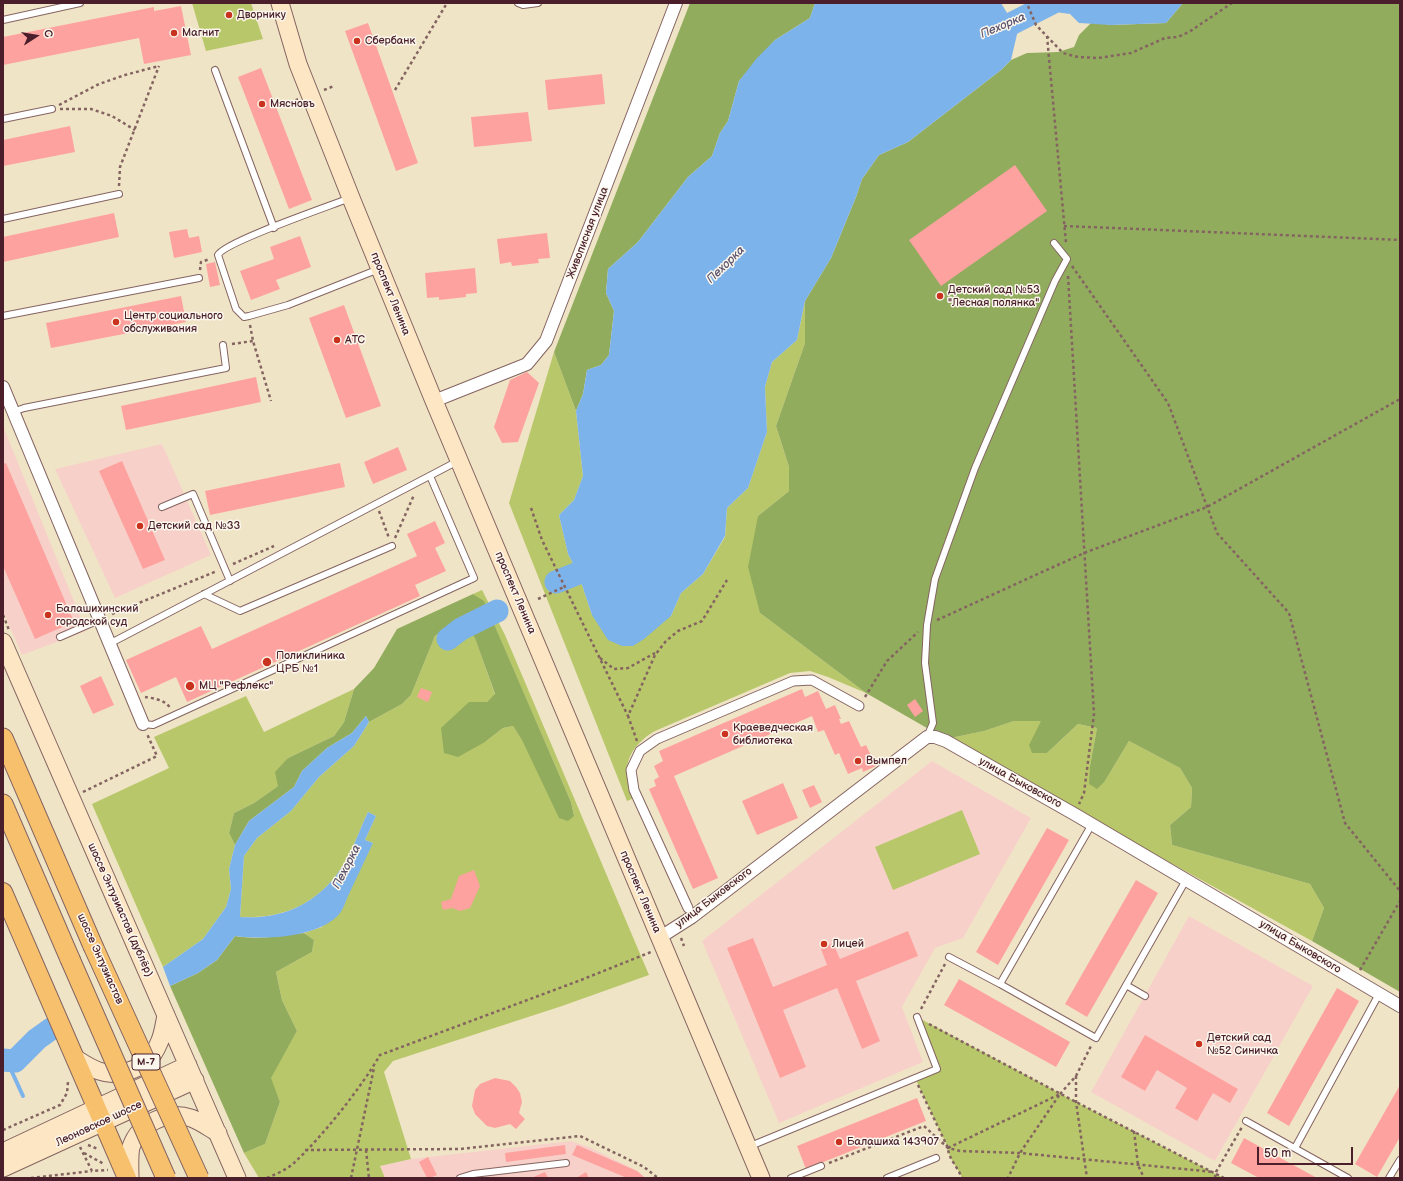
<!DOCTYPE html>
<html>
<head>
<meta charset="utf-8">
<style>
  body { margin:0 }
  #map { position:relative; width:1403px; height:1181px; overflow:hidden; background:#f0e4c6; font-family:"Balsamiq Sans",sans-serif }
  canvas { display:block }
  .frame { position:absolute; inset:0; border:4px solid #4a1f2b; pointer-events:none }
  .north { position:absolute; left:16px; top:16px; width:40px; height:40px; -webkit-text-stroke:3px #fbf7ec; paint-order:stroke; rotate:78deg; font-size:11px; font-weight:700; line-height:16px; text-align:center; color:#4a1f2b }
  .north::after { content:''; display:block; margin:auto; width:14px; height:18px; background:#4a1f2b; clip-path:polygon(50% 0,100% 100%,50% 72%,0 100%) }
  .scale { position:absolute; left:1257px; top:1147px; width:96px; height:18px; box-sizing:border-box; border:2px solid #4a1f2b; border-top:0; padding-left:5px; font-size:12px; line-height:14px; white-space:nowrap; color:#4a1f2b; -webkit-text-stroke:3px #fbf7ec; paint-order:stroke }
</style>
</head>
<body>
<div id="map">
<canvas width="1403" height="1181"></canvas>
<div class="frame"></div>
<div class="north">С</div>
<div class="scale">50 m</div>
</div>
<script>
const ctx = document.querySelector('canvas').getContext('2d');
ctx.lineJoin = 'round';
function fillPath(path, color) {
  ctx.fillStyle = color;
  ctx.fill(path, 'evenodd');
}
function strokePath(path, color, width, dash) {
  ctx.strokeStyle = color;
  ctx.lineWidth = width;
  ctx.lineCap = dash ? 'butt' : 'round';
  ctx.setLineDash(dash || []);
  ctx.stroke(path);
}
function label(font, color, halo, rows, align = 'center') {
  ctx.font = font + ' "Balsamiq Sans",sans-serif';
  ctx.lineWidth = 3;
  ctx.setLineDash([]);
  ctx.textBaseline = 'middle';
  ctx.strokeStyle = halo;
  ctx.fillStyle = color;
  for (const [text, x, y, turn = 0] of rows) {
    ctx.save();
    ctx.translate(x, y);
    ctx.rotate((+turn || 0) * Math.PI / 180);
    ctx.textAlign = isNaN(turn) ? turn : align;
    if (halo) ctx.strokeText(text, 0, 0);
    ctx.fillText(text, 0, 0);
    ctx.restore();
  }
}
fillPath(new Path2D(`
  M3,426L86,631L22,655L3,611Z
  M162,444L211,555L115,598L55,469Z
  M932,761L1031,818L963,938L935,948L902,1007L923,1062L779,1123L702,941Z
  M1189,916L1313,986L1215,1161L1091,1092Z
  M571,1141L589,1147L638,1171L646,1178H385L380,1166L411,1159Z`), '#f7d1c9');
fillPath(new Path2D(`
  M192,3H251L263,39L206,51Z
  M805,301V343L776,426L789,467V491L758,516L760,613L866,693L828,677L810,671L790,673L655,731C641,739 627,753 627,771C627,779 632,790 634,798L627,801L509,503L554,352L576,411L583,476L574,500L559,515L568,554L578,573L592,615L671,616L681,593L703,574L725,537L727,508L748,488L767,432L765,387L772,362L797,340Z
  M482,590L505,635L649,975L562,1006L393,1061L384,1072L411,1159L380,1166L385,1178H259L244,1153L265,1144L280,1102L270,1078L297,1031L282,1000L276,972L312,952L314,940L304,933L322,927L373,843L365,840L376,816L368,812C359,831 352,853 340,870C316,905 282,919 240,917L244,856L257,838L291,811L319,777L354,746L369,722L402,704L411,695L435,636L450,625L463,622L475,637L495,695L487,702H469L485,742L503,728L513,726L574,816L571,802L484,602L473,594Z
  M354,689L344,722L334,736L288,758L278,786L254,803L234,813L229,833L235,845L229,869L231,889L226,907L203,939L163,967L92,804L169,768L154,737L246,696L264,732Z
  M1014,721H1042L1047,753L1078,724L1097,728L1090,766L1105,781L1129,741L1180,768L1192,788L1191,807L1170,825L1172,845L1310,884L1324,908L1312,941L946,739L984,731Z
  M962,810L980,854L893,890L875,847Z
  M917,1017L1076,1102L1224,1178H962C959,1169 948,1158 948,1148L915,1078L937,1069Z`), '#b8c76a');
fillPath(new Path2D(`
  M690,3H815L810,18L775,40L739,81L728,121L720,133L712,156L688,177L638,242L608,269L606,293L614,311L609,355L601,365L587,370L583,394L576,411L554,352Z
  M1183,3H1400V992L1312,941L1324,908L1310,884L1172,845L1170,825L1191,807L1192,788L1180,768L1129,741L1105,781L1097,789L1089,784L1090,766L1097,728L1078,724L1047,753H1032L1029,745L1041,721H1014L984,731L946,739L866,693L760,613L748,567L758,516L789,491V467L776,426L805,343V301L831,258L856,197L862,179L879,155L908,142L1001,70L1011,60L1027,53L1058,52L1074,47L1079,35L1092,22L1111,25L1166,23Z
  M473,594L484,601L571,802L574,816L568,821L559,818L522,740L513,726L503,728L485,742L458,757L444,753L441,728L469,702H487L495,694L475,638L463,622L450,625L435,636L411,695L402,704L369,722L366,716L352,733L327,748L302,771L294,787L249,821L235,845L229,833L234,813L254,803L278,786L275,772L288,758L334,736L344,722L354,689L374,668L397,629Z
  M304,933L314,940L312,952L276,972L282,1000L297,1031L271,1078L280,1102L265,1144L244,1153L170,986L198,973L217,960L235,936C258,940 280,936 304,933Z`), '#92ac5e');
fillPath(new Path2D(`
  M815,3H1001L1007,13H1011L1025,7L1032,24L1018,30L1011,60L1001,70L908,142L879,155L862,179L856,197L831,258L805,301L797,340L772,362L765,387L767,432L748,488L727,508L725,536L703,574L681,593L671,616L644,639L633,646H622L608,640L592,615L578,573L568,554L559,515L574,500L583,476L576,411L583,394L587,370L601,365L609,355L614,311L606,293L608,269L638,242L688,177L712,156L720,133L728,121L739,81L757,58L775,40L810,18Z
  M1033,3H1183L1166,23L1111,25L1079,23L1070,14L1055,12L1037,21L1030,5Z
  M366,716L369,722L354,746L319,777L291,811L257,838L244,856L240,917C281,920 317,904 340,870C352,853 359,831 368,812L376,816L365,840L373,843C365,860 357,877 349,894C346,900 344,908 340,913C320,938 264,940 235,936L217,960L198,973L170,986L163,967L203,939L226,907L231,889L229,869L235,845L249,821L294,787L302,771L327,748L352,733Z`), '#7db3eb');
strokePath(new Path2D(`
  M7,1061L23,1096`), '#7db3eb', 4);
strokePath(new Path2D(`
  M1001,29L1052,3
  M556,582L596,566L604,558
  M448,639L461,629L497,611
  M3,1060L15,1061L37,1039L51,1029`), '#7db3eb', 23);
fillPath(new Path2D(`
  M181,6L191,55L144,64L139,38L3,65V37L154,7V11Z
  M368,23L418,163L396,171L345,31Z
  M261,68L312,200L289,209L238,77Z
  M602,74L605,104L548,110L545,80Z
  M528,112L532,141L474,147L471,117Z
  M70,126L75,152L3,166V140Z
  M1015,165L1047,211L941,286L909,240Z
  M114,213L119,237L3,262V237Z
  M187,229L189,238L199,236L202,252L174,258L169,232Z
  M547,233L550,258L538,259L539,263L512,266L511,262L500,264L497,239Z
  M300,236L311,267L276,280L280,289L251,300L240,271L274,259L270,247Z
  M215,262L220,285L210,287L206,264Z
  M475,268L477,293L466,294V297L439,300V297L427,298L425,273Z
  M181,296L186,322L51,348L46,323Z
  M344,305L381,406L346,418L309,318Z
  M527,372L539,383L518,442L502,443L494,427L510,380Z
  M256,377L261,402L126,430L121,406Z
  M398,447L407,470L373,484L364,462Z
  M122,461L165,560L143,569L99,471Z
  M6,463L74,622L35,639L3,566V464Z
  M340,463L345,487L210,515L205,491Z
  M435,521L445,543L435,548L446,571L415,585L420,596L187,702L176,677L141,693L126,660L201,626L212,649L417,556L407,534Z
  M101,676L114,705L93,714L80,686Z
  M421,688L432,692L428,702L417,697Z
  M802,689L805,697L818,691L826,709L835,705L841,719H839L841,724L849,721L861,747L866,745L876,766L863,772L862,768L848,774L839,753L835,755L824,730L818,732L812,716L674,776L718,878L693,889L649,789L656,786L654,780L659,777L654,766L663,761L659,751Z
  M915,699L923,711L915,717L907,705Z
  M783,783L798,818L757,835L742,801Z
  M814,785L822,802L810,808L802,790Z
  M1047,828L1069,840L998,965L976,952Z
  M474,870L480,886L470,908L460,911L452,908L443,910L441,902L451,899L459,876Z
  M1136,880L1158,893L1087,1017L1065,1004Z
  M908,931L918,956L856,981L880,1041L862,1049L837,988L783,1010L806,1067L780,1078L727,948L753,938L773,987L827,965L821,949L833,943L840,959Z
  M959,979L1070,1042L1056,1067L944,1005Z
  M1337,988L1359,1001L1289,1126L1267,1113Z
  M1145,1035L1238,1089L1230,1103L1213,1093L1197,1121L1175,1108L1187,1088L1157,1070L1145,1091L1121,1077Z
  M495,1078L510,1081L516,1087L520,1093L522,1102L519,1113L525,1119L516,1129L510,1124L495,1128L487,1126L475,1114L472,1106L475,1090L480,1084Z
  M1400,1085V1137L1377,1177L1355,1164Z
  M917,1098L926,1121L806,1169L797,1146Z
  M1244,1138L1317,1178H1259L1231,1163Z
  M565,1145L566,1154L506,1162L505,1153Z
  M577,1145L637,1171L645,1178H627L572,1155Z
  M428,1157L437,1175L430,1178H427L419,1162Z
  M545,1172L548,1178H531Z
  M586,1172L589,1178H576Z`), '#fea29f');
const service = new Path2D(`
  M518,3L523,5L538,3
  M3,20L80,3
  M215,70L274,228
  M3,119L52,109
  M350,198C330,206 224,242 218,255L236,309L244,317L249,316L288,305L379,269
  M3,219L119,194
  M3,316L199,278
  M13,412L24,408L226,368L223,345
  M162,507L193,494L230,581
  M204,594L240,611L392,546
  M60,637L99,620
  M109,644L458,461
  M143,724L153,725L474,578L430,476
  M927,737L933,723L925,663L927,625L935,579L975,468L1055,281L1067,259L1054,243
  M1092,824L1000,984L1096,1038L1186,880
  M949,957L1000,984
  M1126,985L1145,996
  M1246,1121L1348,1178
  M748,1147L937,1069L917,1017
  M1295,1148L1379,994
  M460,1178L473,1174L566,1163
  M791,1178L821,1166
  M887,1178L936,1158
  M1389,1178L1400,1160`);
const pedestrian = new Path2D(`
  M688,908L634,790L631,770L640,751L657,739L793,681L812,680L859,706`);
const minor = new Path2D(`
  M3,387L143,724
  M434,401L527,364L546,341L676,3
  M659,938L692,917L927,737H935L946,741L1076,815L1400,1006`);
const secondary = new Path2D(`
  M280,3L298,64L351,198L434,401L761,1178
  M3,642L237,1178
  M75,1058C83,1063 90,1068 99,1071C122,1079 149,1067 158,1045C163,1036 164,1025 166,1015
  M3,1152L188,1065
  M3,1168L195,1080
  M130,1178C130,1169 129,1156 131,1147C139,1123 167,1110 191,1118C200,1121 209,1128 218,1133`);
const primary = new Path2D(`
  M3,892L127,1178`);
const trunk = new Path2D(`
  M3,738L93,946
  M3,804L70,959`);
strokePath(service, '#846461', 8);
strokePath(pedestrian, '#846461', 11);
strokePath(minor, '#846461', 14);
strokePath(secondary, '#846461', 19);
strokePath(primary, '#846461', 20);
strokePath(trunk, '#846461', 21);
strokePath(new Path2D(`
  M1028,6L1036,25L1063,53L1078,57L1098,58L1131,53L1165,38L1178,37L1189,32L1232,3
  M1047,36L1066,243
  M324,90L334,86
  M395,90L447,3
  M290,103L298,99
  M59,105L99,84L125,75L159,66
  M60,109H91L112,116L135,130
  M119,186L120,167L159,66
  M1064,226L1400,240
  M1072,266L1168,403L1217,533L1289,613L1345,823L1400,891
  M200,270L201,262L210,259
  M1068,276L1094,714L1084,793L1079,804
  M250,325L253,341L271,401
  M232,344L253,341
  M531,508L542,540L628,716
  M379,511L389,538
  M395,538L414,495
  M233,564L274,546
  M538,599L564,587
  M112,614L217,571
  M3,615L9,630
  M937,620L1084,553L1207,507L1400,399
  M600,658L614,669L628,668L655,653
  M145,697C153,698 166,700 170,708
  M865,697L887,661L918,632
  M637,741L628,716L655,655L666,641L678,631L702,621L727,580
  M83,792L157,756L147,734
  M681,938L684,946
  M1360,970L1400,901
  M921,1009L945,964
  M929,1024L1076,1102L1224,1178
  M1076,1076V1102L1087,1178
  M918,1085L948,1148C948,1158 959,1169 962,1178
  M1060,1094L1076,1076L1092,1044
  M3,1130L60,1105L67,1093L68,1082
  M1134,1131L1138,1165L1144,1178
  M88,1145L98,1149
  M80,1147L92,1171L108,1170
  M948,1148L1060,1094L1020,1153L1008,1178
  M305,1150L460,1149L580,1136L644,1167L658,1178
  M366,1150L369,1178
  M84,1153L104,1164
  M829,1163L924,1126L948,1148L960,1151L1020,1153L1214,1172
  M31,1178L92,1171
  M267,1178C276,1174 286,1170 294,1163C322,1137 361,1088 380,1055L581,980L651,952
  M351,1178L374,1068
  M1215,1178L1216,1172L1242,1127`), '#846461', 2.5, [3, 3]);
strokePath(service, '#fff', 6);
strokePath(pedestrian, '#fff', 9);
strokePath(minor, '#fff', 12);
strokePath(secondary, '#fce6c4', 17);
strokePath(primary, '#f7c06c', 18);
strokePath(trunk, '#f7c06c', 19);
const trunkBridge = new Path2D(`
  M93,946L199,1178
  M70,959L166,1178`);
strokePath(trunkBridge, '#846461', 21, []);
strokePath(trunkBridge, '#f7c06c', 19);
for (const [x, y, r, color] of [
  [229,15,4,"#c8321e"],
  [174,33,4,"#c8321e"],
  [357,41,4,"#c8321e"],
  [262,104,4,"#c8321e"],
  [940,296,4,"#c8321e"],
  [116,322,4,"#c8321e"],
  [337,340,4,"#c8321e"],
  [140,526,4,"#c8321e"],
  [48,615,4,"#c8321e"],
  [267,662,5,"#c8321e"],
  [190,686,5,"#c8321e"],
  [725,734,4,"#c8321e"],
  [858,761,4,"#c8321e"],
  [824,944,4,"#c8321e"],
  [1199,1044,4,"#c8321e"],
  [839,1142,4,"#c8321e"]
]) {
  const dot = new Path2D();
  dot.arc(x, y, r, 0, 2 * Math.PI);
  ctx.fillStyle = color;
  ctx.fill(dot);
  strokePath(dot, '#fbf7ec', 1.5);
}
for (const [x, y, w] of [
  [146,1062,28]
]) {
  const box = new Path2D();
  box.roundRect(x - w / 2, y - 8, w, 16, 3);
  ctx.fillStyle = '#fbf7ec';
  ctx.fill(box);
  strokePath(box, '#4a1f2b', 1);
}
label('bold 10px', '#4a1f2b', null, [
  ["М-7",146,1062]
]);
label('11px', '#4a1f2b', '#fbf7ec', [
  ["Дворнику",237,15],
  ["Магнит",182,33],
  ["Сбербанк",365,41],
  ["Мясновъ",270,104],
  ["Детский сад №53",948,290],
  ["\"Лесная полянка\"",948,303],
  ["Центр социального",124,316],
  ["обслуживания",124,329],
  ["АТС",345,340],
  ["Детский сад №33",148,526],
  ["Балашихинский",56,609],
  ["городской суд",56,622],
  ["Поликлиника",276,656],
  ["ЦРБ №1",276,669],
  ["МЦ \"Рефлекс\"",199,686],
  ["Краеведческая",733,728],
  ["библиотека",733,741],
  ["Вымпел",866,761],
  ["Лицей",832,944],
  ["Детский сад",1207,1038],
  ["№52 Синичка",1207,1051],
  ["Балашиха 143907",847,1142]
], 'left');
label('11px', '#4a1f2b', '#fbf7ec', [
  ["Живописная улица",588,233,-69],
  ["проспект Ленина",390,294,68],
  ["проспект Ленина",515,593,67],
  ["улица Быковского",1020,783,29],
  ["проспект Ленина",640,892,67],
  ["улица Быковского",714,898,-37],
  ["шоссе Энтузиастов (дублёр)",120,910,66],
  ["улица Быковского",1300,947,31],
  ["шоссе Энтузиастов",100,959,66],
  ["Леоновское шоссе",99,1124,-25]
]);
label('italic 12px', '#5c536e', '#fbf7ec', [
  ["Пехорка",1003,26,-23],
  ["Пехорка",726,265,-44],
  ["Пехорка",347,867,-63]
]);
</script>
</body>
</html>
